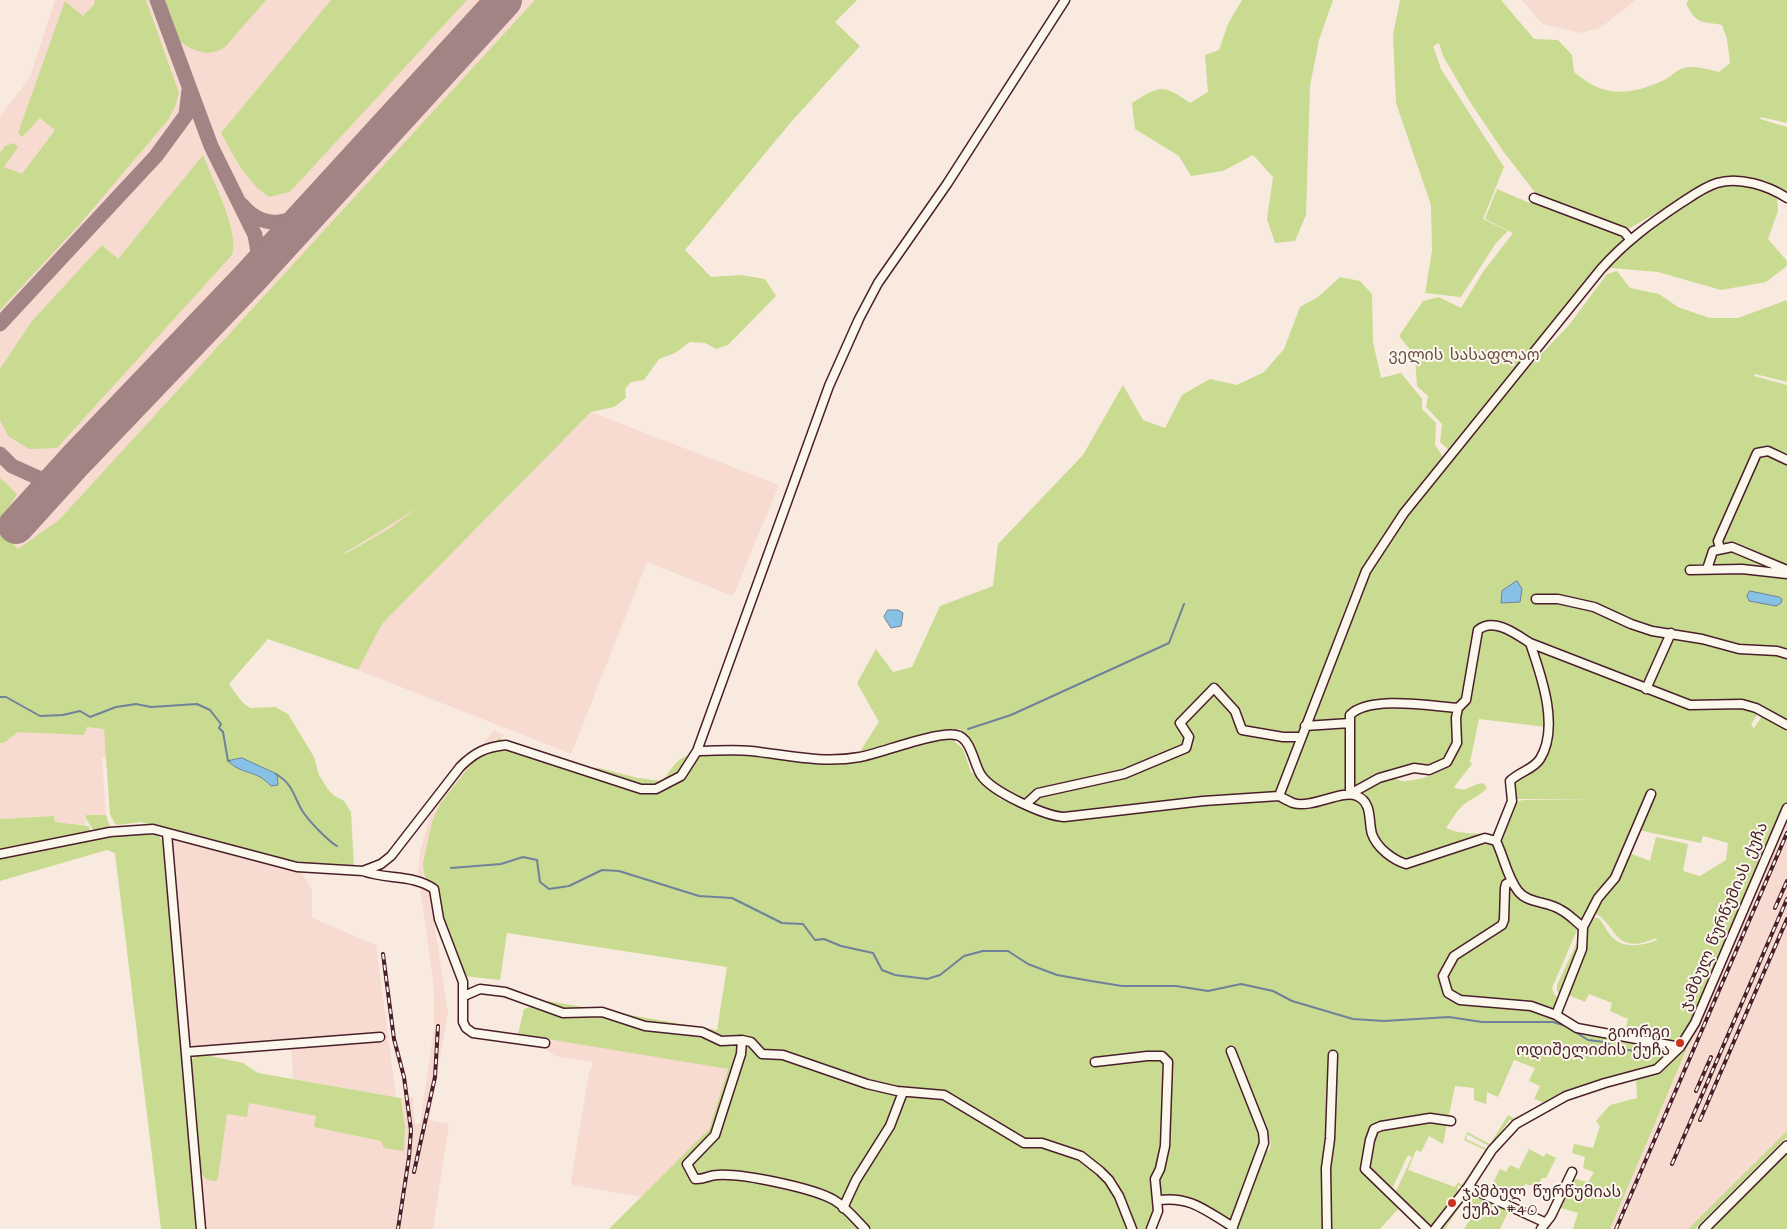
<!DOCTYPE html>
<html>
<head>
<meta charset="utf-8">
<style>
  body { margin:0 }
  canvas { display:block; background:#f9eadf }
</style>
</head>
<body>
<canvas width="1787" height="1229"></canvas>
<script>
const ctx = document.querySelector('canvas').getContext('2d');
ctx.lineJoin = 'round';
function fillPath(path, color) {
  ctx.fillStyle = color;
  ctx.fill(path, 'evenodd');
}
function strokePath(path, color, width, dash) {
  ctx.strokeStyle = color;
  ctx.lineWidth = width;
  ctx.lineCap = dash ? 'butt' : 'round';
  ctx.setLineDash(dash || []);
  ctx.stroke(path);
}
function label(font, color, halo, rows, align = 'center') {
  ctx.font = font + ' "Architects Daughter","Noto Sans Georgian",sans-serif';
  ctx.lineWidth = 4;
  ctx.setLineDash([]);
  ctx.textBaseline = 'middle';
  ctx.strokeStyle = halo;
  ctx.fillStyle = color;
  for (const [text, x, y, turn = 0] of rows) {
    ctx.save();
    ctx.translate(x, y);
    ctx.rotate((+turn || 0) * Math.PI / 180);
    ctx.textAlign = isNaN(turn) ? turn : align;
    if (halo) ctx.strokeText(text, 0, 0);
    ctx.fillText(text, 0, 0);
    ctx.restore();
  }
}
fillPath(new Path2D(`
  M55,0H857L835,22L431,500L387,530L329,562L0,674V117L30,77Z
  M1522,0H1636L1600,28L1581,33L1542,24Z
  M591,412L779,485L733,596L647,562L571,754L358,670L382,624Z
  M87,727L105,729L106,758H102L106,815H86L85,825L54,822V816L0,819V743H4L18,732H48Z
  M494,730L504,735L500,738L429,888L448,1013L429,1120L449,1124L433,1229H204L199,1171L207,1180L218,1178L227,1113L249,1103L317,1116L314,1127L381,1141L405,1127L401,1098L413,1097L415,1124H420L434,1028V987L418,873L420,852L430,816L440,795Z
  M1787,817V1131L1688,1229H1610Z
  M174,838L299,869L312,889V918L376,945L396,1097L293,1079L291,1040L195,1047L189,1043L170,843Z
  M545,1038L728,1069L709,1129L641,1197L573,1185L571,1182L589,1073L593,1064L591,1062L555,1056L543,1047Z`), '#f7dbd0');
fillPath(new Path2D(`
  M95,0H146L179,93L175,107L168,120L79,225L0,310V153L5,146L14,143L18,147L4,167L22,174L55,130L40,118L22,137L18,133L65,1L83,16L94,5Z
  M165,0H266L226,46C212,58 193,52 180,41Z
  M331,0H467L300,181L289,192L270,197C247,184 234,156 221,133Z
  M535,0H857L835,22L860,46L792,121L685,250L711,277L741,275L765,279L776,296L728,345L716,349L705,343L690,342L675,353L659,359L644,380L631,382L625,389L626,398L614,407L591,412L382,624L358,670L268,639L229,684L242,702L250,708L275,707L288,714L314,757L319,775L327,788L333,795L344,801L351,812L354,868C281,865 211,840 141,822L116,825L110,815L104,729L87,727L84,735L18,732L4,743H0V531L18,549L59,520ZM419,507L387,530L343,555V554ZM242,758L277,774L278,785L271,786L263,777L240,770Z
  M1242,0H1333L1319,40L1310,86L1306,215L1295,241L1275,243L1267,219L1273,177L1253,155L1223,171L1191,176L1179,156L1135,129L1132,103C1161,85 1162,84 1190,103L1208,92L1205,55L1219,50L1228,24Z
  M1400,0H1501L1534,39L1558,40L1572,55L1574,72C1604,98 1629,96 1664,80C1671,77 1677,69 1684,68C1694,65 1710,70 1719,72L1730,63L1727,39L1722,25C1701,21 1696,25 1686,3L1689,0H1787V123L1761,117L1760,119L1787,127V195L1740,179L1689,194L1630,228L1599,221L1537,195L1503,151L1470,102L1443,56L1439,43L1433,46L1441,69L1504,167L1483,219L1508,231L1496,243L1461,297L1425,293L1432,251L1431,205L1396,103L1393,35Z
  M203,155C212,179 240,232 232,255L57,448L29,449L8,436L0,420V369L32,321L102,245L118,259Z
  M1730,185L1746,186L1777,195L1778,211L1768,239L1787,261V266L1766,282L1721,290L1658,272L1611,268L1595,280L1590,276L1450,451L1440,442L1442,424L1426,407L1428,396L1417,386L1415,356L1399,336L1423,301L1439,297L1461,308L1483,272L1513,233L1485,219L1497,189L1532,204L1535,200L1616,234L1630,243L1650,226L1713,186Z
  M1617,271L1630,288L1659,294L1678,307L1709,318H1738L1787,300V382L1755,374L1754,376L1787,385V459L1762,448L1706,568L1687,569V573L1728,571L1787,577V652L1739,647L1651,628L1631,622L1587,602L1556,603C1596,607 1627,630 1665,636V641L1646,685L1530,640L1511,628H1476L1472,633L1462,698C1450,716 1461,743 1445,760C1434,773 1408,766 1393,770C1378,774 1369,782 1356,790C1344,796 1310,803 1296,801C1291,800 1286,797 1282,795L1368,572L1413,505L1529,367L1569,325L1607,274Z
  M1340,277L1360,281L1372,294L1373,342L1381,378L1401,373L1422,399V409L1436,423L1435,445L1443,457L1364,565L1355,583L1276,793L1063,814L1047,813L995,785L984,774L961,729L859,753L879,722L857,683L876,649L893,672L912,667L940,606L993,586L998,544L1083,455L1123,385L1143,420L1165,428L1182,395L1210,379L1237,385L1264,372L1284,349L1300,307L1318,297Z
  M1765,453L1787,463V567L1720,541L1758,455Z
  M0,478L17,494L0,521Z
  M1726,550L1735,551L1785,571L1713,566L1711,561L1717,553Z
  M1491,627C1503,631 1518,634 1527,643C1540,656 1545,709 1547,727L1479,719L1470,762L1472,764L1454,787C1466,794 1471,784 1483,783L1487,788C1480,796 1472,798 1463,805C1457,810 1451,821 1446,828C1460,835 1478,832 1494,836L1493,838L1419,860L1398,861L1375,836L1361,796C1366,788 1384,776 1394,778C1399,779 1400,782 1405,781C1421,780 1436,774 1449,766L1459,744L1460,709L1479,632Z
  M1681,638L1733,652L1769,653L1787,657V722L1760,707L1688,703L1650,688C1656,673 1663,640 1681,638Z
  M1535,646L1683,706L1751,707L1759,711L1751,725L1754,728L1764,713L1787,726V803L1687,1036L1676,1043L1624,1035L1628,1019L1610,1011L1612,1003L1589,994L1585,1002L1566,994L1583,949L1584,930L1589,918H1598C1604,923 1606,931 1612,937C1623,949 1643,946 1657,940L1656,938C1613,957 1618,924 1593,912L1599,899L1616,879L1627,852L1650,861L1656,837L1688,844L1683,871L1700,876L1726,860L1728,843L1703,836L1701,843L1638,830L1653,794L1650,793L1613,878L1597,898L1583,923C1572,916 1562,908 1550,903C1540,899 1530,901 1521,893C1509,881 1504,855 1498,840L1513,803L1523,800L1596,799H1514L1511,783C1520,772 1534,770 1539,763C1562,736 1544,679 1534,650Z
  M500,738L550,763L599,768L638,778L662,781C668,774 673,765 679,760C702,742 794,764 825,764C864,763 903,750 941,740H953L963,749L971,772L1000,799L1023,805L1041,817L1068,821L1151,809L1264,798V801C1281,798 1288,806 1305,806C1319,805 1335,796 1350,797C1373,800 1365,822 1370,837C1375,850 1390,864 1404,866C1427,870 1463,839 1492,842C1508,855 1504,884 1521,897C1528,902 1535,902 1543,904C1556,907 1571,917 1578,928L1552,988L1554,994L1560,1000L1554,1017L1578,1031L1658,1046L1663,1049L1666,1057L1654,1067L1598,1082L1513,1121L1509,1120L1491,1147L1467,1134L1466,1139L1487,1149L1462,1187L1458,1185L1457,1198L1429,1228L1394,1195L1412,1157L1408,1155L1391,1191L1368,1168L1372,1139H1368L1363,1170L1400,1207L1380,1229H1329L1328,1169L1331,1145L1334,1055L1332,1053L1331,1081L1328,1086L1330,1098L1324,1172V1229H1234L1263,1149L1269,1151L1271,1143L1244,1077L1246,1075L1244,1068L1239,1067L1232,1048L1229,1050L1261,1136L1258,1155L1232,1224C1209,1211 1189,1195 1163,1197L1157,1192L1156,1186L1166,1148L1169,1057L1161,1054H1145L1146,1057L1165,1061C1167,1074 1164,1087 1164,1100C1163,1125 1168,1156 1153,1177C1152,1197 1159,1211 1148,1229H1135L1117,1181L1106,1170L1095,1165L1083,1154L1038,1140H1024L945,1093L916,1089L898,1090L883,1087L779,1051C750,1053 763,1036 738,1036L737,1054L713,1134L685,1163L693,1180C706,1183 709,1175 722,1176C746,1178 816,1188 834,1202C844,1210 853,1220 862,1229H609L709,1129L728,1069L518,1034L524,1009L548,1001L717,1030L727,967L507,933L500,980L464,976L443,926L436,890L427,881L424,874L423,863L432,822L440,804L480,753ZM1449,992L1460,998L1495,1002V1004L1461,1002L1446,993ZM1514,1060L1535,1068L1529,1081L1540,1086L1534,1099L1545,1103L1514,1118L1508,1115L1490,1144L1467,1132L1464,1140L1485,1150L1462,1185L1458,1182L1455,1187L1408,1170L1416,1150L1421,1152L1429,1136L1443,1144L1455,1086L1474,1088V1100L1486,1104L1487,1092L1498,1097Z
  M86,815H106L110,827L94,831L86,819Z
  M54,816L55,822L89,826L90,832L0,851V819Z
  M145,832C155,834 161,835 164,845L198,1229H161L115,853L107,850L0,881V857L113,835Z
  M1579,938L1581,945L1561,996L1557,991V985Z
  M1691,1039L1610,1229H1573L1578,1213L1558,1207L1571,1178L1588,1182L1594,1172L1583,1168L1585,1157L1572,1153L1574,1144L1593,1148L1600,1126L1596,1121L1610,1105L1637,1098L1636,1077C1665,1070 1671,1061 1691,1039Z
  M745,1042L755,1050L901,1093L888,1126L843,1199L761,1177H697L689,1164L717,1137Z
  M205,1055L243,1063L258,1073L401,1098L405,1127L404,1151L384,1148L381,1141L314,1127L316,1116L249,1103L247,1117L227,1114L218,1178L216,1181L207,1180L199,1171L190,1062L195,1056Z
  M905,1094L942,1096L1004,1134L1079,1157L1099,1172L1114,1193L1130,1229H867L847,1206Z
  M1787,1131V1137L1695,1229H1688Z
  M1529,1149L1544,1157L1546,1153L1556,1158L1546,1178H1542L1537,1187L1525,1184L1515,1201L1490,1189L1500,1169L1506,1172L1510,1165L1519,1169Z
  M1787,1151V1229H1712Z
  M1469,1189L1510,1208L1500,1229H1464L1477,1209L1464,1200L1445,1229H1439Z`), '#c8db90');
const water = new Path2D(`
  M1517,581L1522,589L1520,602L1501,603L1502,591Z
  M1750,591L1779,597L1782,599L1781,603L1776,606L1749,601L1747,596Z
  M888,610H898L903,613L901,626L891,628L884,617Z
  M242,758L277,774L278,785L271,786C256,769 243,776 228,761Z`);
fillPath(water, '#87c2e6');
strokePath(water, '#6f819b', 1);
strokePath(new Path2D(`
  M0,697H6L40,716L63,715L80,711L90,717L116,707L136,704L151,707L197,704L210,710L221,724L219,728L223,732L228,761H230
  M968,729L1011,715L1169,643L1184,604
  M276,774C294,785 293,796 303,812C309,821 328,841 337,846
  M451,868L501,864L523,857L537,860L540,882L549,889L569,886L602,870L619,871L699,896L732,898L782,923L803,924L815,940L824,939L841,946L873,953L882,970L895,975L927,979L940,975L964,956L983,951H1008L1028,964L1057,975L1091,981L1122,986H1176L1208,991L1241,984L1273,991L1292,1001L1353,1019L1384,1021L1449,1017L1482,1022H1553L1566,1026L1588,1040L1604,1042L1619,1049L1653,1053`), '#6f819b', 2);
strokePath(new Path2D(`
  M157,0L211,146L255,235L258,252L249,279
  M242,205C264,231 290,224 315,207
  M0,324L156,156L186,115L189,90
  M0,454L12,466L41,479L54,475L75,461`), '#a28485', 15);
strokePath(new Path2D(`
  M16,526L75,461L249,279L504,0`), '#a28485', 36);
const minor = new Path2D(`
  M1534,198L1624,232L1630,239
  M1720,548L1718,541L1757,453L1768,451L1787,460
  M1710,569L1708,566L1713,551L1732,547L1787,570
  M1690,570L1742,569L1787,574
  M1536,599H1558L1594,607L1631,624L1652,631L1702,639L1739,649L1777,651L1787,654
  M1530,643C1541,675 1560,727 1540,759C1534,769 1519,772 1510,781L1512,801L1496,841C1504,857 1507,877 1518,891C1528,904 1548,901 1561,910C1569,914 1576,922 1583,927
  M1646,689L1671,633
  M1458,708C1431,706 1369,695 1350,715V794L1379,778L1414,768L1429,770L1447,762L1457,743L1456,718L1458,708L1466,700L1478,630C1494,617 1516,634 1530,643L1690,705L1742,704L1756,708L1787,725
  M1305,726L1350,723
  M697,751C715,751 733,749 751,751C788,755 822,764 860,757C881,753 937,731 956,735C971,737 974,765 981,775C992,792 1045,816 1064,817L1203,801L1279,796L1366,571L1404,513L1601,269C1625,242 1651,223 1681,203C1692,196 1704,187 1717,183C1739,176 1769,186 1787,198
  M1279,796C1283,798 1288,801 1293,803C1312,809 1342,789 1357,796C1373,803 1368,821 1372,834C1377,848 1393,860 1406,864L1485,838L1496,841
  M1026,804L1038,793L1124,774L1186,748L1189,737L1180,723L1214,688L1235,711L1242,730L1283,737H1301
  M167,833L201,1229
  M0,854L110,832L153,829L297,867L363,871C386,880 413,874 434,889L439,919L463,982V1022L466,1028L473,1033L545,1043
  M363,871L381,864L391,856L460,767C474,753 485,747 506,745L641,789H656L681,776L697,751L829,386L859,319L878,283L947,184L1065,0
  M1512,881L1506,884L1505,888L1504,920L1502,925L1454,956L1443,976L1448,993L1460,1000L1531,1006L1556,1015L1577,1028L1680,1047
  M464,996L480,989L505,992L563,1013L602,1012L645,1026L702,1032L721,1041L742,1040L751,1042L762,1054L783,1055L867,1084L897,1091L944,1095L1024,1143H1042L1081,1156L1100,1171L1109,1180L1119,1196L1132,1229
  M1556,1015L1582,949L1583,927L1598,898L1615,878L1651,794
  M742,1040L741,1054L715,1135L687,1164L695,1179C704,1180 709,1175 717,1175C742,1173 813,1188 834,1200C846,1207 855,1219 865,1229
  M1231,1051L1263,1132L1264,1143L1232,1229
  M186,1052L380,1037
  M1095,1062L1147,1056H1162L1168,1062L1165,1146L1160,1169L1155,1179L1158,1211L1151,1229
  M1468,1187L1544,1222
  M1159,1200C1191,1196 1206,1211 1233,1227
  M843,1208L856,1180L890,1126L903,1092
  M1327,1229L1326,1168L1330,1139L1333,1055
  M1427,1229L1365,1169L1370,1140L1374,1129L1381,1126L1430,1118L1451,1121
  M1435,1229L1468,1187L1492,1150L1516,1124L1566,1096L1605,1083L1657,1069L1680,1047L1695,1023L1787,808
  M1541,1229L1551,1216L1572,1172`);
const major = new Path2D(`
  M1704,1229L1787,1146`);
strokePath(minor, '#4a1f2b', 11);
strokePath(major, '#4a1f2b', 12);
strokePath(minor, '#fbf7ec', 8);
strokePath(major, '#fbf7ec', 9);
const rail = new Path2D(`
  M1775,908L1787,881
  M383,954L394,1039L404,1077L411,1130L409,1157L398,1229
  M1696,1091L1711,1057
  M1700,1120L1787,919
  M1672,1164L1787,899
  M414,1172L435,1077L438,1026
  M1616,1229L1787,833`);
strokePath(rail, '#4a1f2b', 4);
strokePath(rail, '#fbf7ec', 2, [5.5]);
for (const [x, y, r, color] of [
  [1680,1043,5,"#c8321e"],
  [1452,1203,5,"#c8321e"]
]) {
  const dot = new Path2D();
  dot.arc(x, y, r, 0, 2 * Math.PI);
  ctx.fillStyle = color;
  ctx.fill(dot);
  strokePath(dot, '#fbf7ec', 2);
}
label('16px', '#6a4e44', '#fbf7ec', [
  ["ველის სასაფლაო",1464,357]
]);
label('16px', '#4a1f2b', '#fbf7ec', [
  ["ჯამბულ წურწუმიას ქუჩა",1725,917,-67]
]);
label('16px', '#4a1f2b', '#fbf7ec', [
  ["გიორგი",1670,1034],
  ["ოდიშელიძის ქუჩა",1670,1052],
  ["ჯამბულ წურწუმიას",1462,1194,"left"],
  ["ქუჩა #40",1462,1212,"left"]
], 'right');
</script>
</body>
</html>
